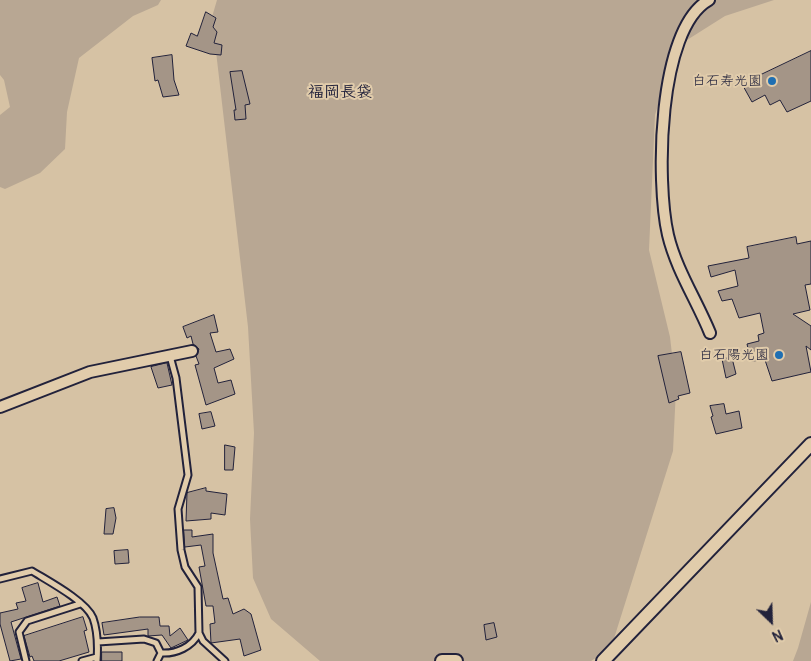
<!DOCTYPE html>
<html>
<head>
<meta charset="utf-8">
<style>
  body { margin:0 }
  #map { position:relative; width:811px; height:661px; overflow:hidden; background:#d6c2a4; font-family:Pangolin,sans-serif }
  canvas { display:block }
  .north { position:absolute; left:746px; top:596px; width:50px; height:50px; -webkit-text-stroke:4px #e1ccab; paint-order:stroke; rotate:156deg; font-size:14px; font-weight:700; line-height:20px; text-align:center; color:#22223b }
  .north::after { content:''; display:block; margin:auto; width:18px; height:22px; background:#22223b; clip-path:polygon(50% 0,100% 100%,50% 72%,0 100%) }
</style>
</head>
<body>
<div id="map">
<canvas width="811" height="661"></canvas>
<div class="north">N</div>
</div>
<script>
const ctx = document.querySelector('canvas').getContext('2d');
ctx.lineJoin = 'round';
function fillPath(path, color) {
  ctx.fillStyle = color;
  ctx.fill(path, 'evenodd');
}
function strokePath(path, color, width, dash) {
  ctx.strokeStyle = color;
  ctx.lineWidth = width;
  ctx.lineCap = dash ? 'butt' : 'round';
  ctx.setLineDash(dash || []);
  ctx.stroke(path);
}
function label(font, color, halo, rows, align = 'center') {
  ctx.font = font + ' Pangolin,"Klee One",sans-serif';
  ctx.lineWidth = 4;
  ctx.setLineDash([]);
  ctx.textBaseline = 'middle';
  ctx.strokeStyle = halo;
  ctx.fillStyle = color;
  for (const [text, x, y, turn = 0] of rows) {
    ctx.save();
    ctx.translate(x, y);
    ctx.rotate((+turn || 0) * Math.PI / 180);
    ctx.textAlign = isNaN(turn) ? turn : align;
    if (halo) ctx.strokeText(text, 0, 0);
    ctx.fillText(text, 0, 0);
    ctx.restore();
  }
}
fillPath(new Path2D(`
  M0,0H161L158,5L133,16L79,58L67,112L65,149L40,173L5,189L0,187V115L10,107L4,80L0,75Z
  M217,0H774L725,16L687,40L672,59L655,115L649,250L670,337L676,389L673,451L611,648L591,661H320L271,619L253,578L250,519L254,433L248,327L212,17Z
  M811,602V661H793L798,648Z`), '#b8a793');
const building = new Path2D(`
  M206,12L216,18L213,27L217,32L214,43L222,45L221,55L210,54L186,46L191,33L197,36Z
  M811,51V101L787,112L780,100L770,105L765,95L752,102L742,84Z
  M172,55L174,80L179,95L163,97L158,80L155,81L152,58Z
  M242,71L250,104L245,105L246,119L235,120L234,110H236L230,72Z
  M796,237L797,244L811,241V284L805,285L810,310L793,314L811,326V350L806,346L811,372L772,381L765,360L751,361L747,344L759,341L758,335L764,333L760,313L739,318L732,299L722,301L718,291L738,286L735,270L711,277L708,266L749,258L747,247Z
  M214,315L218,332L210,333L216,352L230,349L234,359L214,368L218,383L231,380L235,394L206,405L195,365L199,364L196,356L199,349L193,344L191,336L187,338L183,327Z
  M681,352L690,393L678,396L679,399L669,403L658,356Z
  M732,358L736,374L726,378L722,359Z
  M167,363L172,385L158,388L151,367Z
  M724,404L726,414L739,411L742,428L716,434L711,417L713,416L710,406Z
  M211,412L215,426L202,429L199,414Z
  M225,445L235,447L233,470H225Z
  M206,488V491L227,494L225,515L211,513V519L186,521L187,493Z
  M114,508L116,518L113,534H104L106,509Z
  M184,530H192V537L213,534V553L223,599L228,598L233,614L244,609L251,614L261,650L244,656L240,639L211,643L210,624L215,623L213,606H206L199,567L205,566L201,545L185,547Z
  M128,550L129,563L115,564L114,551Z
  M38,583L43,602L57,597L60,606L11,622L21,659L10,661L0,624V613L18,609L16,603L26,601L22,588Z
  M83,617L87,630L84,631L89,652L59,661H34L32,656L30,657L24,636Z
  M140,617H159L160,626H169L170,636L180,628L188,640L171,648L162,635L148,636V629L104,635L102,623Z
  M494,623L497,637L486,640L484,625Z
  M102,652H122V661H102Z`);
fillPath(building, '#a49587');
strokePath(building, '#22223b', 1);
const service = new Path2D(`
  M170,356L176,378L188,475L178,509L181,550L185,567L198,587L199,633L203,641L225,661
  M0,579L32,571C48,581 86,601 93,618C98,632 98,647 97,661
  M98,642L144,639L156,643L161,653L157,661
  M161,653C176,654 192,647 199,633
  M26,661L19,632L27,621L80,604
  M82,661L97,657`);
const minor = new Path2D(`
  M709,0C657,29 656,183 668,235C676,269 697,301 710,333
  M0,407L90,372L192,351`);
const tertiary = new Path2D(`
  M442,661H456
  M603,661L811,444`);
strokePath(service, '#22223b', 9);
strokePath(minor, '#22223b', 14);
strokePath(tertiary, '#22223b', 16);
strokePath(service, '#e1ccab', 5);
strokePath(minor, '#e1ccab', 10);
strokePath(tertiary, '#e1ccab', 12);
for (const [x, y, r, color] of [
  [772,81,5,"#1f6fb2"],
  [779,355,5,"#1f6fb2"]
]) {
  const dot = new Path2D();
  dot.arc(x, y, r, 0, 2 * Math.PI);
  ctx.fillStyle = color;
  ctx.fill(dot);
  strokePath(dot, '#e1ccab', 2);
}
label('14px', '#22223b', '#e1ccab', [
  ["白石寿光園",762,81],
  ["白石陽光園",769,355]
], 'right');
label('bold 16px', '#22223b', '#e1ccab', [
  ["福岡長袋",340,93]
]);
</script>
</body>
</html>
